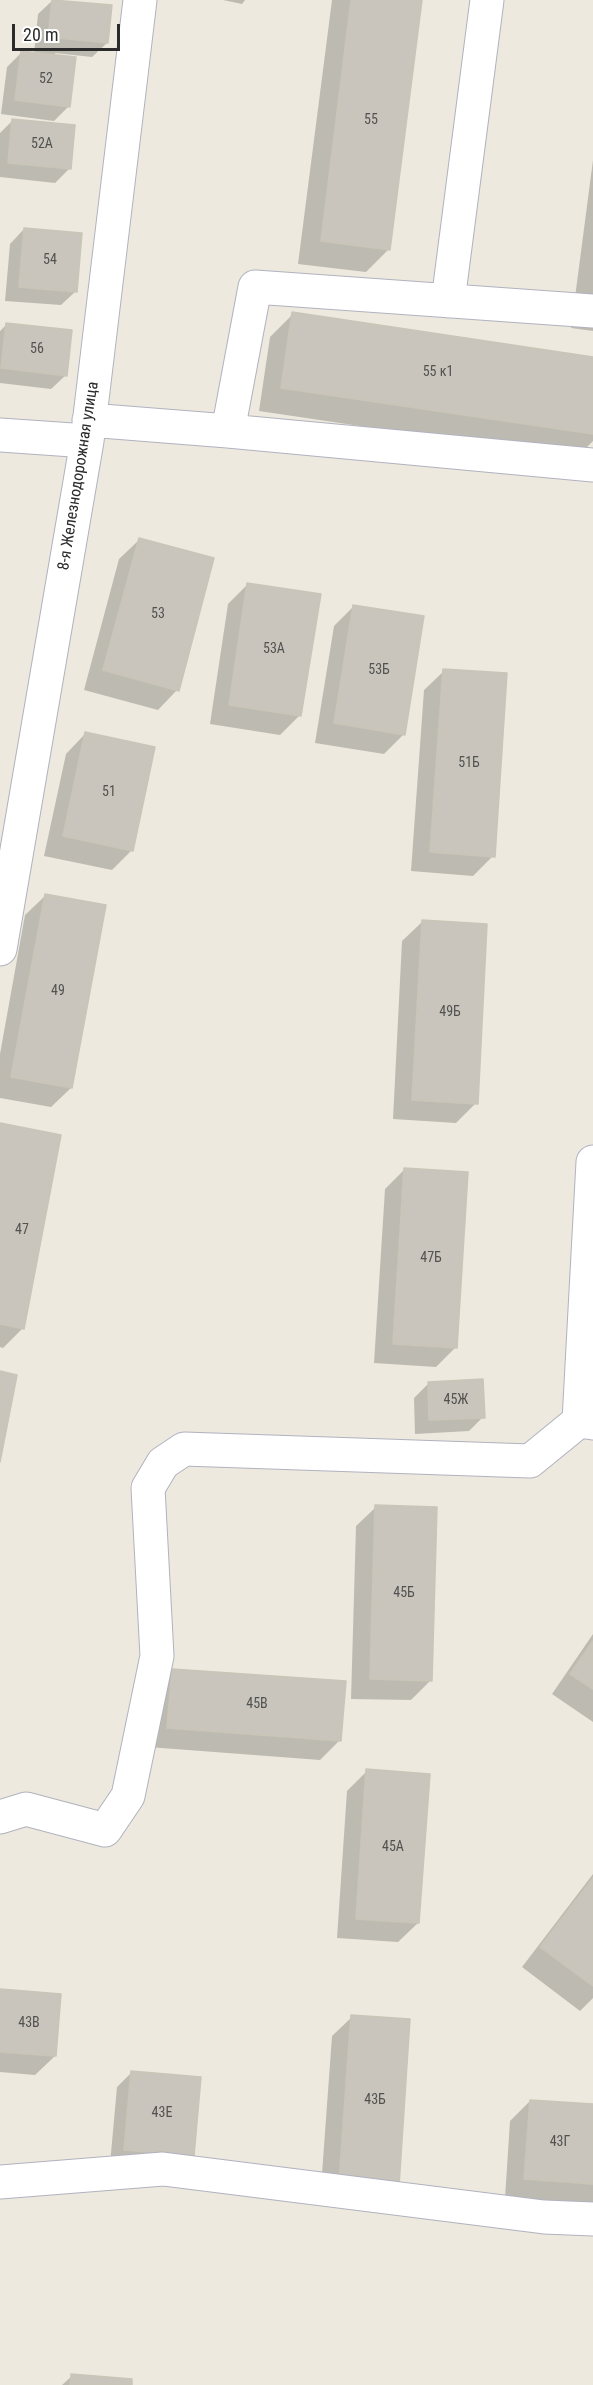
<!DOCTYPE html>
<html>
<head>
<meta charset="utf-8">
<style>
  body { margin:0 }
  #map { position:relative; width:593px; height:2385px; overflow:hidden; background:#ede9de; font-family:"Roboto Condensed",sans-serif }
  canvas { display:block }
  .scale { position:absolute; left:12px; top:24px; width:108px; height:27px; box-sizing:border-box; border:3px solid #2b2b2b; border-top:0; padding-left:8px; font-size:18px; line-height:21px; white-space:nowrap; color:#2b2b2b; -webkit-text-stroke:4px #fff; paint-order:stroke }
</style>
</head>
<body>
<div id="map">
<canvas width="593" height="2385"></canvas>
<div class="scale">20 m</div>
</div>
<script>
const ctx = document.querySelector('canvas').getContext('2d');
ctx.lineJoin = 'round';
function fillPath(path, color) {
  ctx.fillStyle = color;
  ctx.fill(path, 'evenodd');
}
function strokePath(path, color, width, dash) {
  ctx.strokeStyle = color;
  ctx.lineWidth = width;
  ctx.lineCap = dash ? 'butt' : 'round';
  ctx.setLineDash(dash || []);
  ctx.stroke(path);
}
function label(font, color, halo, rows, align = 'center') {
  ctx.font = font + ' "Roboto Condensed",sans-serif';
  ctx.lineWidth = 4.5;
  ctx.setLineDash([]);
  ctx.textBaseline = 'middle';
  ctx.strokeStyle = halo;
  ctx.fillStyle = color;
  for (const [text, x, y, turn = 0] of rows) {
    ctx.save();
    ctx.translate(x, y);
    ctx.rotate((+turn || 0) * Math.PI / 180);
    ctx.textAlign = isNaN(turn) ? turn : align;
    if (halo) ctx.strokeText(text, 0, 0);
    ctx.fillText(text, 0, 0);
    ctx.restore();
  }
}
fillPath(new Path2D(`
  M53,0L111,6L107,43L92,57L55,53L69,106L54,121L1,114L7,67L22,52L34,54L38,14Z
  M223,0H245L242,4Z
  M332,0H421L389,249L366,272L298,264Z
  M13,120L70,168L55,183L0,177V133Z
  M593,160V331L571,328Z
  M24,229L76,291L61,305L5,301L10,244Z
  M293,314L593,359V441L576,458L259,411L270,337Z
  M7,324L66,375L51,389L0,383V331Z
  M139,540L177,690L158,710L84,690L119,559Z
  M248,584L300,715L280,735L210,724L228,604Z
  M354,606L404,734L384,754L315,743L334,626Z
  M444,671L493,856L473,876L411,871L424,690Z
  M85,734L132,850L112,870L44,856L66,754Z
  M45,896L71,1088L51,1107L0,1098V1054L25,915Z
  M422,922L476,1103L456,1123L393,1119L402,941Z
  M0,1125L23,1328L3,1348L0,1347Z
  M405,1169L456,1347L436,1367L374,1363L385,1189Z
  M428,1384L483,1417L469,1431L415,1434L414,1398Z
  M376,1507L431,1680L411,1700L351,1699L356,1526Z
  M593,1634V1722L552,1694Z
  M173,1670L340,1740L320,1760L148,1747L153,1690Z
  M367,1771L418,1923L398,1942L337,1938L347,1791Z
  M593,1874V1998L580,2011L522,1967Z
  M0,1991L55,2056L35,2075L0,2072Z
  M352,2017L397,2186L320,2201L332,2036Z
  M131,2073L192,2155L178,2170L110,2164L117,2087Z
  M530,2101L593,2105V2204L505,2198L510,2121Z
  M72,2376L130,2385H62Z`), '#0003');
const building = new Path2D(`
  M52,0L112,5L108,43L48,37Z
  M351,0H422L390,250L321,241Z
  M21,51L76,57L70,107L15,100Z
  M12,119L75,125L71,169L8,163Z
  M24,228L82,233L77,292L19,287Z
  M292,312L593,357V434L281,388Z
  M6,323L72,330L67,376L1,368Z
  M139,538L214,558L179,691L103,670Z
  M247,583L321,594L301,716L229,705Z
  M353,605L424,616L405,735L334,723Z
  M443,669L507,673L495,857L430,852Z
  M85,732L155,747L133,851L63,836Z
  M45,894L106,905L72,1088L11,1077Z
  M422,920L487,924L478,1104L412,1100Z
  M0,1123L61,1135L24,1329L0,1324Z
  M404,1168L468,1172L457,1348L393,1344Z
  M0,1371L17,1375L0,1462Z
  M483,1379L485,1418L429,1420L428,1382Z
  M375,1505L437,1507L432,1681L370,1679Z
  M593,1641V1689L570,1674Z
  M172,1669L346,1681L341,1741L167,1728Z
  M366,1769L430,1774L419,1923L356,1919Z
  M593,1878V1986L540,1947Z
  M0,1989L61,1994L56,2056L0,2052Z
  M351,2015L410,2019L399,2186L339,2182Z
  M131,2071L201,2077L194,2156L124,2150Z
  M530,2100L593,2104V2184L524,2179Z
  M71,2374L132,2379V2385H70Z`);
fillPath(building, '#c9c5bd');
strokePath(building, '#c9c5b7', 1.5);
const minor = new Path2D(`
  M448,301L487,0
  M89,420L228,431L255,287L593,311
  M228,431L593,465
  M0,435L87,441
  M0,949L87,441L140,0
  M579,1421L593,1162
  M0,1817L26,1809L105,1830L128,1796L157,1656L148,1488L163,1463L184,1449L530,1461L579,1421L593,1423
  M0,2182L163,2169L544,2217L593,2219`);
strokePath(minor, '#b1b2bf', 35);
strokePath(minor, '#fff', 33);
label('14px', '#525250', null, [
  ["52",46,79],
  ["55",371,120],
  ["52А",42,144],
  ["54",50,260],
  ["56",37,349],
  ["55 к1",438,372],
  ["53",158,614],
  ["53А",274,649],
  ["53Б",379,670],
  ["51Б",469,763],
  ["51",109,792],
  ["49",58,991],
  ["49Б",450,1012],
  ["47",22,1230],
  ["47Б",431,1258],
  ["45Ж",456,1400],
  ["45Б",404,1593],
  ["45В",257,1704],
  ["45А",393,1847],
  ["43В",29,2023],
  ["43Б",375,2100],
  ["43Е",162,2113],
  ["43Г",560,2142]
]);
label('16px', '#2b2b2b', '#fff', [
  ["8-я Железнодорожная улица",79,476,-81]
]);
</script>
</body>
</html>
